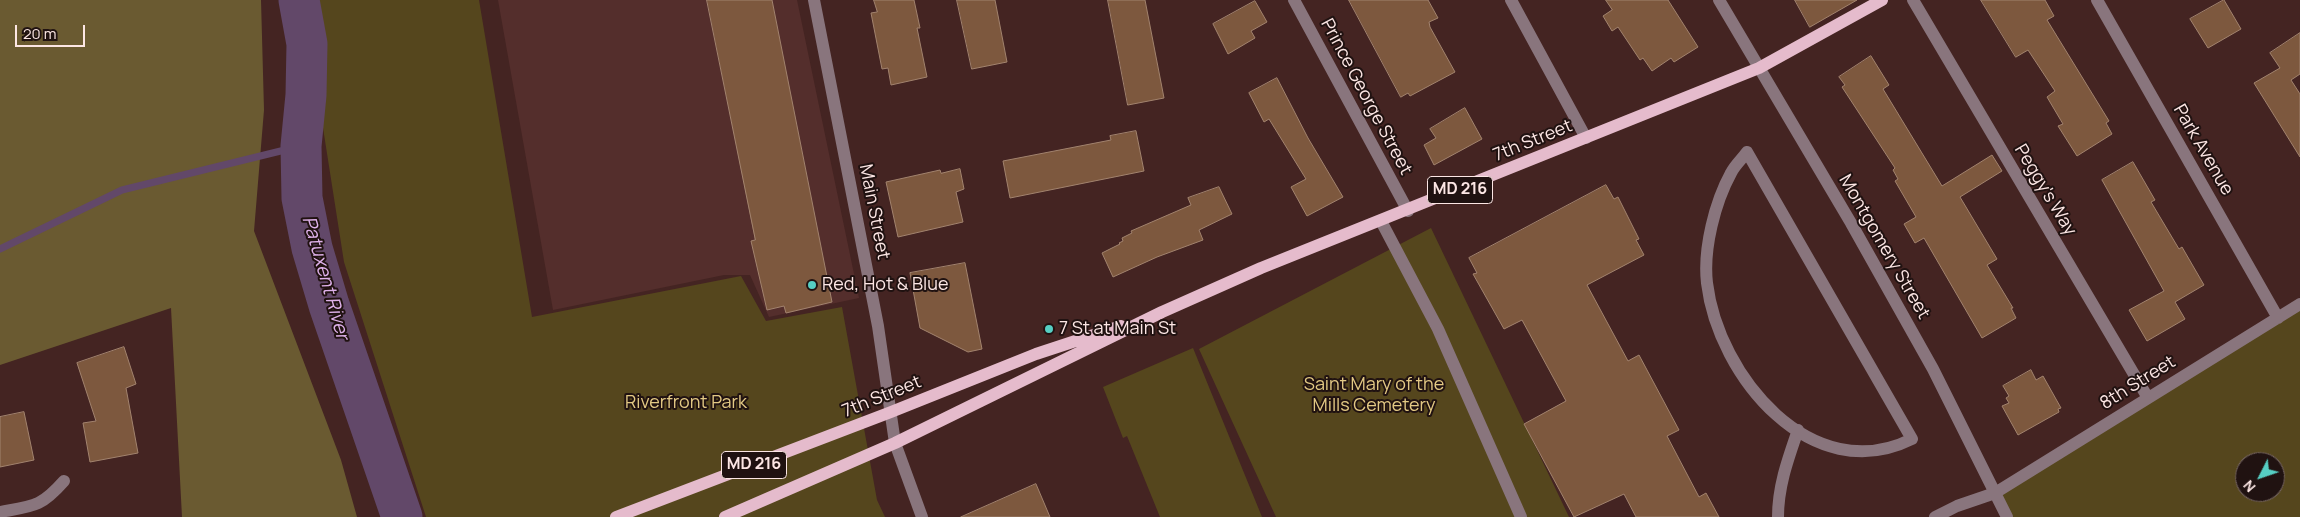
<!DOCTYPE html>
<html>
<head>
<meta charset="utf-8">
<style>
  body { margin:0 }
  #map { position:relative; width:2300px; height:517px; overflow:hidden; background:#442422; font-family:Manrope,sans-serif }
  canvas { display:block }
  .north { position:absolute; left:2235px; top:452px; width:50px; height:50px; box-sizing:border-box; background:#201211; border:1px solid #786765; border-radius:50%; rotate:229deg; font-size:14px; font-weight:700; line-height:20px; text-align:center; color:#fce6e4 }
  .north::after { content:''; display:block; margin:auto; width:18px; height:22px; background:#56cec3; clip-path:polygon(50% 0,100% 100%,50% 72%,0 100%) }
  .scale { position:absolute; left:15px; top:25px; width:70px; height:22px; box-sizing:border-box; border:2px solid #fce6e4; border-top:0; padding-left:6px; font-size:15px; line-height:18px; white-space:nowrap; color:#fce6e4; -webkit-text-stroke:4px #201211; paint-order:stroke }
</style>
</head>
<body>
<div id="map">
<canvas width="2300" height="517"></canvas>
<div class="north">N</div>
<div class="scale">20 m</div>
</div>
<script>
const ctx = document.querySelector('canvas').getContext('2d');
ctx.lineJoin = 'round';
function fillPath(path, color) {
  ctx.fillStyle = color;
  ctx.fill(path, 'evenodd');
}
function strokePath(path, color, width, dash) {
  ctx.strokeStyle = color;
  ctx.lineWidth = width;
  ctx.lineCap = dash ? 'butt' : 'round';
  ctx.setLineDash(dash || []);
  ctx.stroke(path);
}
function label(font, color, halo, rows, align = 'center') {
  ctx.font = font + ' Manrope,sans-serif';
  ctx.lineWidth = 4;
  ctx.setLineDash([]);
  ctx.textBaseline = 'middle';
  ctx.strokeStyle = halo;
  ctx.fillStyle = color;
  for (const [text, x, y, turn = 0] of rows) {
    ctx.save();
    ctx.translate(x, y);
    ctx.rotate((+turn || 0) * Math.PI / 180);
    ctx.textAlign = isNaN(turn) ? turn : align;
    if (halo) ctx.strokeText(text, 0, 0);
    ctx.fillText(text, 0, 0);
    ctx.restore();
  }
}
fillPath(new Path2D(`
  M498,0H797L859,298L769,317L750,275H724L553,310Z`), '#542e2c');
fillPath(new Path2D(`
  M303,0H479L532,317L741,276L766,321L842,307L877,500L885,517H426L344,262Z
  M1431,228L1569,517H1276L1199,349Z
  M2300,304V517H2006L1995,493ZM2245,462H2275V492H2245Z
  M1193,348L1262,517H1160L1127,436L1123,438L1103,387Z`), '#55461d');
fillPath(new Path2D(`
  M0,0H261L264,110L254,231L341,460L357,517H182L171,308L0,365Z`), '#6a5a31');
strokePath(new Path2D(`
  M0,249L122,190L301,146`), '#624869', 7);
strokePath(new Path2D(`
  M299,0L307,44L306,95L301,146L302,198L312,248L329,305L402,517`), '#624869', 41);
const building = new Path2D(`
  M707,0H772L832,302L786,313L784,306L767,310L751,241L755,240Z
  M874,0H914L920,28H917L927,77L891,85L888,68L882,69L871,13L877,12Z
  M957,0H995L1007,62L972,69Z
  M1108,0H1145L1164,98L1128,105Z
  M1349,0H1428L1438,18L1429,22L1430,27L1455,72L1410,96L1408,93L1401,97Z
  M1606,0H1668L1698,47L1674,62L1671,58L1652,71L1643,58L1640,60L1618,27L1612,31L1603,16L1612,10Z
  M1795,0H1857L1810,27Z
  M1981,0H2045L2054,16L2047,20L2109,121L2106,123L2112,134L2077,156L2058,126L2063,124L2047,97L2055,91L2028,50L2016,57Z
  M2224,0L2241,29L2208,48L2190,19Z
  M1255,1L1267,22L1251,31L1255,38L1228,54L1213,24Z
  M2300,33V74L2291,80L2300,94V157L2254,83L2280,68L2270,53Z
  M1871,56L1889,85L1883,89L1942,186L1992,155L2002,171L1960,197L1997,259L1987,265L2013,308H2011L2016,318L1982,338L1924,238L1915,243L1904,224L1916,217L1895,181L1898,179L1893,170L1895,168L1842,87L1845,85L1839,77Z
  M1277,78L1308,138L1343,197L1307,216L1291,187L1306,179L1269,119L1264,122L1249,93Z
  M1465,108L1482,139L1434,165L1424,145L1436,138L1430,129Z
  M1136,131L1144,171L1010,198L1003,161L1111,140L1110,136Z
  M2133,162L2155,200L2151,202L2179,249L2182,247L2204,285L2175,302L2185,319L2147,341L2129,310L2164,291L2102,180Z
  M960,169L964,189L956,192L963,222L898,237L886,182L940,170L941,173Z
  M1606,185L1614,199L1618,197L1639,239L1636,240L1644,255L1587,285L1628,361L1639,355L1679,430L1667,436L1699,497L1706,493L1719,517H1636L1624,494L1574,517L1524,424L1566,401L1522,320L1504,329L1473,274L1477,273L1469,258Z
  M1219,187L1232,214L1199,230L1203,240L1157,257L1113,277L1102,253L1120,244L1119,243L1123,241L1122,238L1132,233L1131,231L1191,205L1188,198Z
  M965,263L982,349L968,352L920,328L910,273Z
  M124,347L136,384L126,388L138,453L90,462L83,423L96,421L77,363Z
  M2031,370L2036,380L2043,376L2061,408L2058,409L2059,412L2018,435L2002,406L2009,403L2006,398L2009,396L2003,386Z
  M24,412L34,460L0,467V417Z
  M1036,484L1050,517H961Z`);
fillPath(building, '#7d583e');
strokePath(building, '#a2836e', 1);
strokePath(new Path2D(`
  M814,0L878,326L895,443L922,517
  M1294,0L1408,211
  M1511,0L1586,138
  M1719,0L1851,223L1933,369L2007,517
  M1913,0L2148,398
  M2097,0L2278,318
  M1747,152L1912,439C1812,489 1718,376 1707,283C1703,249 1715,202 1731,173C1735,165 1742,159 1747,152Z
  M1381,221L1438,329L1521,517
  M0,512C34,506 41,507 64,481
  M1778,517C1778,486 1788,459 1798,430
  M1935,517L1957,506L1995,493L2300,304`), '#89757d', 12);
strokePath(new Path2D(`
  M616,517L891,412L1036,354L1121,326
  M725,517L895,443L1162,312L1261,268L1759,68L1882,0`), '#e5bbcc', 12);
for (const [x, y, r, color] of [
  [812,285,5,"#56cec3"],
  [1049,329,5,"#56cec3"]
]) {
  const dot = new Path2D();
  dot.arc(x, y, r, 0, 2 * Math.PI);
  ctx.fillStyle = color;
  ctx.fill(dot);
  strokePath(dot, '#201211', 2);
}
for (const [x, y, w] of [
  [1460,190,65],
  [754,465,65]
]) {
  const box = new Path2D();
  box.roundRect(x - w / 2, y - 13.5, w, 27, 4);
  ctx.fillStyle = '#201211';
  ctx.fill(box);
  strokePath(box, '#fce6e4', 1);
}
label('bold 16px', '#fce6e4', null, [
  ["MD 216",1460,190],
  ["MD 216",754,465]
]);
label('18px', '#fce6e4', '#201211', [
  ["Prince George Street",1366,97,62],
  ["7th Street",1533,141,-22],
  ["Park Avenue",2203,150,60],
  ["Peggy's Way",2045,190,59],
  ["Main Street",874,212,79],
  ["Montgomery Street",1884,247,60],
  ["8th Street",2138,383,-32],
  ["7th Street",882,397,-22]
]);
label('18px', '#fce6e4', '#201211', [
  ["Red, Hot & Blue",822,285],
  ["7 St at Main St",1059,329]
], 'left');
label('18px', '#e3c984', '#201211', [
  ["Saint Mary of the",1374,385],
  ["Mills Cemetery",1374,406],
  ["Riverfront Park",686,403]
]);
label('italic 19px', '#deb1ea', '#201211', [
  ["Patuxent River",325,278,74]
]);
</script>
</body>
</html>
